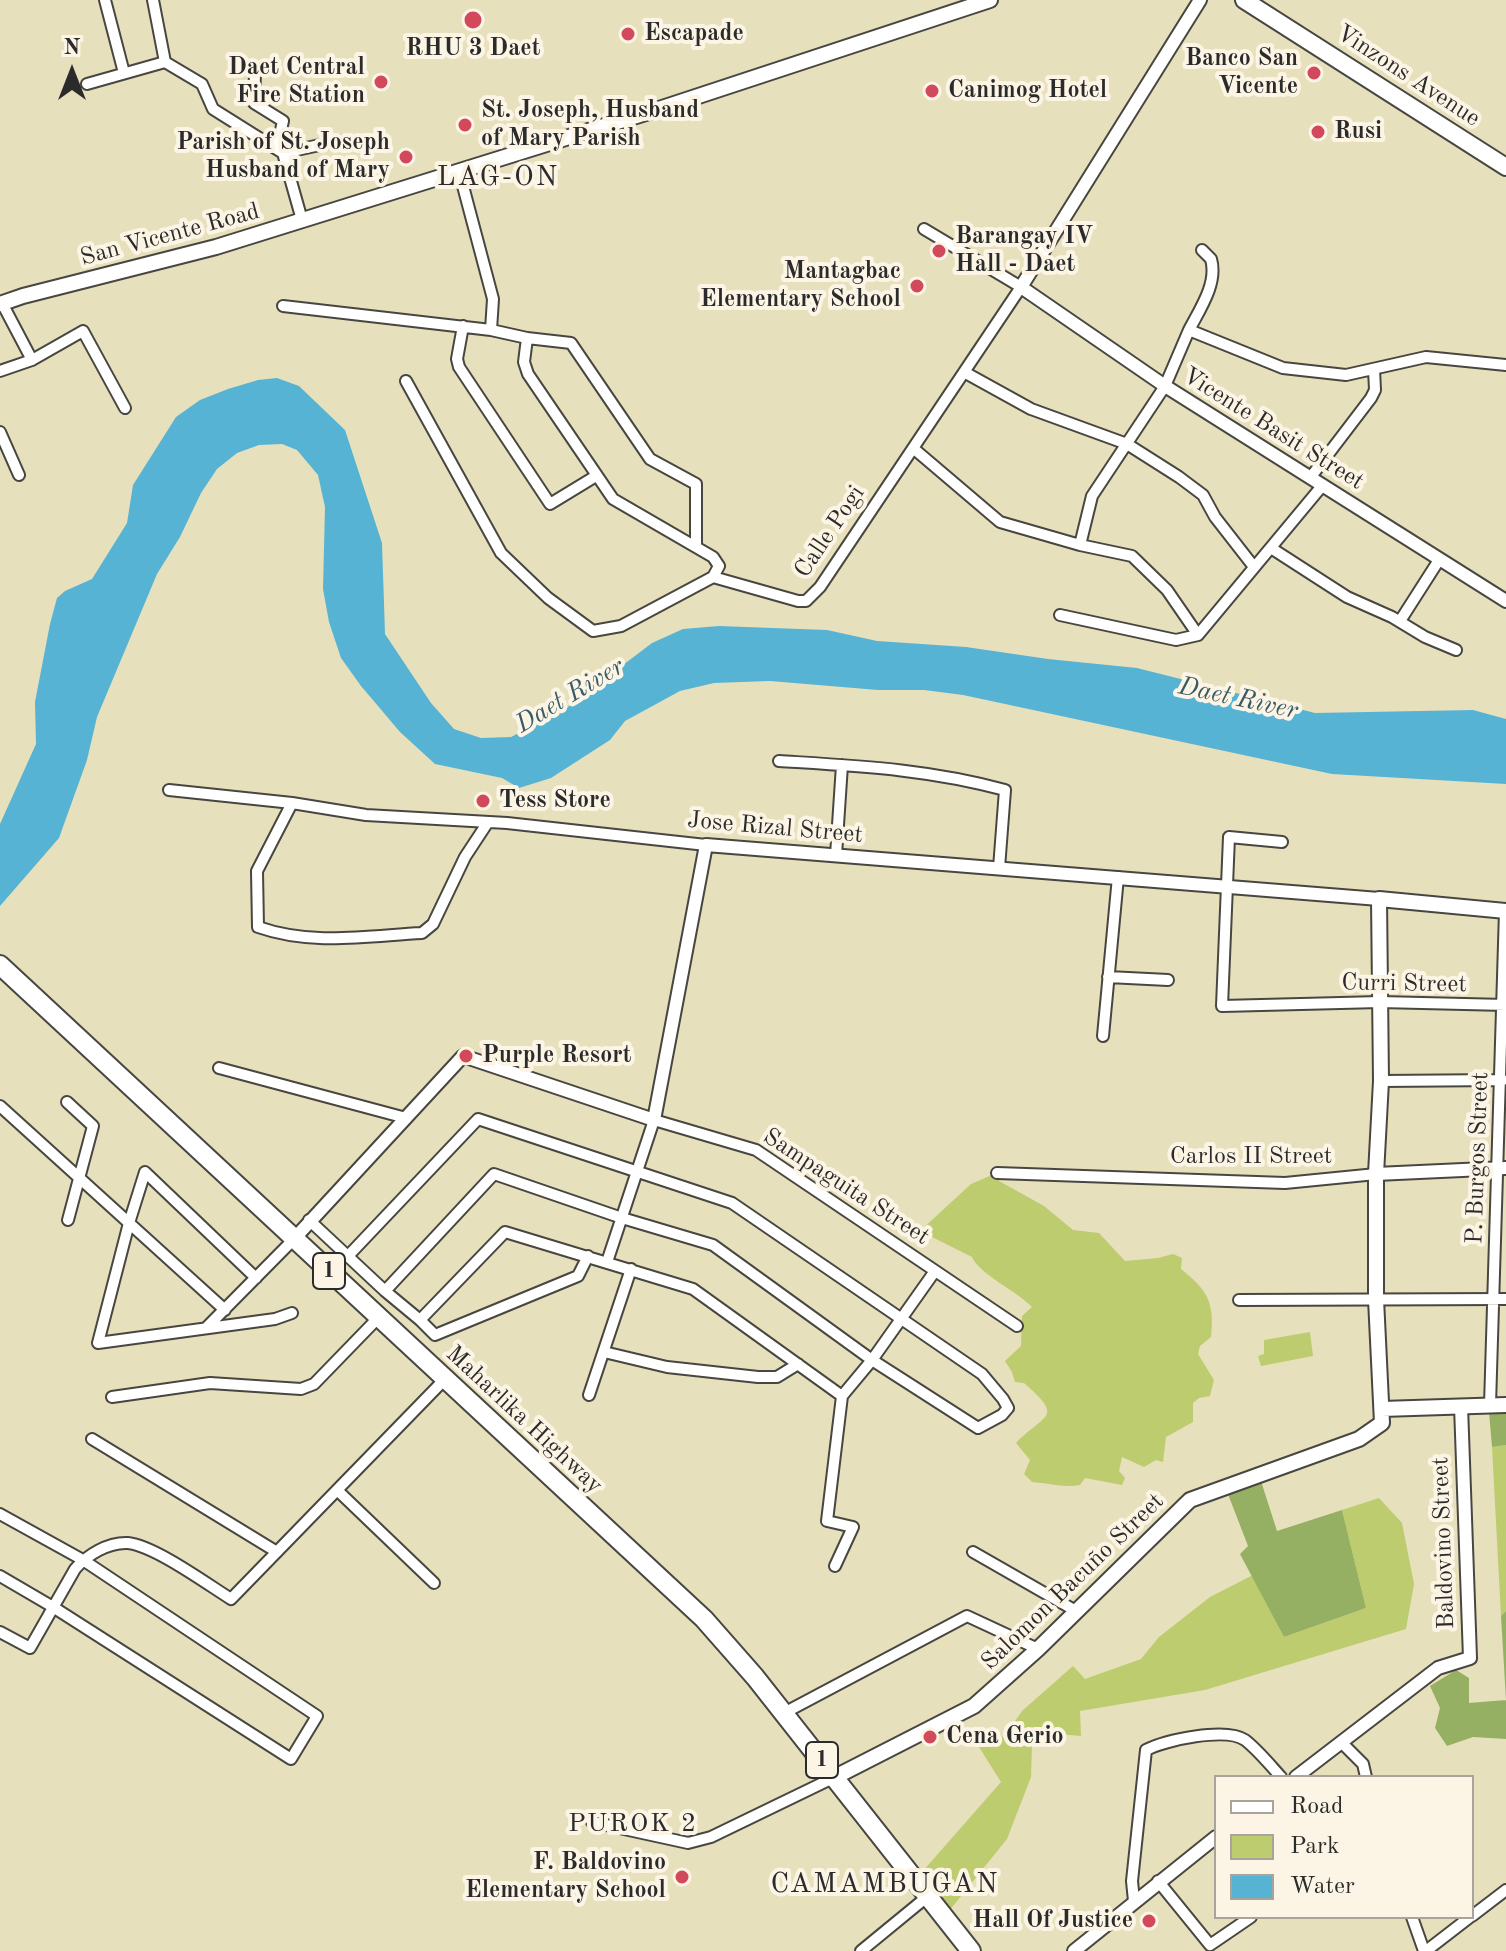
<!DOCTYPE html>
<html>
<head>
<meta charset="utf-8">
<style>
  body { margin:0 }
  #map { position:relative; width:1506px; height:1951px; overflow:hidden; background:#e7e0bc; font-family:"Old Standard TT",serif }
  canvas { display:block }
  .legend { position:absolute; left:1214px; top:1775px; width:260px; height:144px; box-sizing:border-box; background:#fcf5e5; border:2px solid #a8a49b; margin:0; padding:10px 14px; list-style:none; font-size:24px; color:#2b2b2b }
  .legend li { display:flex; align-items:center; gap:16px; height:40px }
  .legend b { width:40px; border:2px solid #a8a49b }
  .north { position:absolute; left:32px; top:32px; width:80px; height:80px; -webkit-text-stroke:6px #fcf5e5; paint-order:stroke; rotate:0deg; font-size:22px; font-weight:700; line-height:32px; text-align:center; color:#2b2b2b }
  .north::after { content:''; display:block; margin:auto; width:28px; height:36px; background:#2b2b2b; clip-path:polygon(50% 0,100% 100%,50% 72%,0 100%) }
</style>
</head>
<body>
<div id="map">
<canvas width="1506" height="1951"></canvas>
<ul class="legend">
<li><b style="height:10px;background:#fff"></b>Road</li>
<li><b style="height:22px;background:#bccc6f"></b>Park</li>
<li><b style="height:22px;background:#56b3d4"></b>Water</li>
</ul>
<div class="north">N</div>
</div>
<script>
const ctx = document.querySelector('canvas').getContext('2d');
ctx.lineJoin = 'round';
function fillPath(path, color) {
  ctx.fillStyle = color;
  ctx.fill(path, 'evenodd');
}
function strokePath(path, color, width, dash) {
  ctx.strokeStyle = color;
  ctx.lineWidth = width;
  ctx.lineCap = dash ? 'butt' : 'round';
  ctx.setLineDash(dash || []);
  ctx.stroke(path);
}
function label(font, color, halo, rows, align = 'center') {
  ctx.font = font + ' "Old Standard TT",serif';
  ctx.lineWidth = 8;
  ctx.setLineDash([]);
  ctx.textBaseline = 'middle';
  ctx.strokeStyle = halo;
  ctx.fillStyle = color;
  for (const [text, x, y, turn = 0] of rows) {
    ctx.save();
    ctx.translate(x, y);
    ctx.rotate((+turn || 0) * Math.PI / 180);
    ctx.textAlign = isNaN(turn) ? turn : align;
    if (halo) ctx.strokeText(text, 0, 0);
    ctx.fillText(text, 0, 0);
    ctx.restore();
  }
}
fillPath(new Path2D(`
  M999,1172V1181L1044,1206L1073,1230L1099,1233L1125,1261L1158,1258L1173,1254L1182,1258L1181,1269C1207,1290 1215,1302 1211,1337L1200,1346L1198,1354L1214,1380L1210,1396L1199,1398L1193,1403V1422L1166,1437L1163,1462L1156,1460L1144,1467L1122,1457L1119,1471L1125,1478L1122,1485L1085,1478L1080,1485C1064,1488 1049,1483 1032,1482L1024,1474L1030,1460L1016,1443C1045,1413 1065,1419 1024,1383L1015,1382L1012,1372L1005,1361L1021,1346L1022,1316L1032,1307C1017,1291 979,1274 972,1257L920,1231L971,1184Z
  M1310,1332L1313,1356L1261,1366L1258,1356L1264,1354V1340Z
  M1506,1445V1611L1501,1616L1492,1447Z
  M1379,1498L1402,1523L1414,1584L1406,1629L1205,1690L1080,1711L1081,1736L1009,1730L1022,1711L1073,1666L1085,1679L1141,1659L1159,1637L1210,1597L1253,1575L1284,1637L1366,1608L1342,1510Z
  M995,1735L1032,1744L1031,1777L1007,1839L949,1911L922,1872L1001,1782L979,1747Z`), '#bccc6f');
fillPath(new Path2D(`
  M1506,1411V1445L1492,1447L1489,1412Z
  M1260,1478L1277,1531L1342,1510L1366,1608L1284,1637L1240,1554L1248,1546L1226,1489Z
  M1506,1611V1739L1473,1737L1447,1746L1435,1728L1440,1708L1430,1686L1456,1670L1469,1678V1703L1506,1700L1501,1616Z`), '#95b062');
fillPath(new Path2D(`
  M277,378L299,386L345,430L382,543L385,634L431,703L454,729L481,738L511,737L565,709L652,643L683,629L719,626L827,630L877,641L966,647L1048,659L1137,668L1315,713L1473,710L1506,719V784L1332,774L963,695L924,690H878L770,681L714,683L680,691L625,721L610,740L551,778L519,788L502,778L435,764L400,732L361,686L341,658L329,622L323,589L325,507L318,475L297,450L282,444L259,445L237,453L217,469L201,493L180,537L157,574L97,717L87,760L59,838L0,906V824L36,744L35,702L50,624L57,598L65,591L92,579L127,523L133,485L176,417L200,400L228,389L258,380Z`), '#56b3d4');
const minor = new Path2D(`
  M105,0L124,73
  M153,0L165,62L202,84L213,109L283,153L302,220
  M255,73L254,103L283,121L277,148
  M87,84L165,62
  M283,153L338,141
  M459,171L493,299L491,330L527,338L524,362L528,374L613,499L713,557L719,566L713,577L798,601H806L820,587L1021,287L924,229
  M2,303L32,360
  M283,306L491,330
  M463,326L457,359L459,367L550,504L596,476
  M1189,330C1200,309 1218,283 1211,259L1202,250
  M527,338L571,343L650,459L696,484V547
  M0,371L32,360L83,331L125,408
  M964,372L1031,409L1127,444L1179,477L1203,495L1215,517L1254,567
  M406,381L501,553L548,598L593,631L621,626L713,577
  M0,432L19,475
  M913,448L1000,522L1080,545L1132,556L1167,590L1198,635L1322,486
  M1310,478L1371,398L1375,390L1374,369
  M1080,545L1092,496L1165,386L1189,330L1283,368L1346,375L1426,357L1506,365
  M1271,548L1347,597L1392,617L1425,637L1456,650
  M1060,615L1176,640L1198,635
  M1400,621L1439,560
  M779,761C858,766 928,769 1005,790L999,868
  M169,790L292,803L366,815L507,823L706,845
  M292,803L257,871L258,927C312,946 367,936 422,933L433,924L465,857L488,822
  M1282,842L1229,837L1222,1006L1380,1002L1506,1005
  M836,855L842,765
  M1108,977L1168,980
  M1103,1036L1118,877
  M219,1068L406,1118
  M1381,1081L1503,1080
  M67,1102L93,1126L68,1220
  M0,1106L225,1310
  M997,1173L1285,1183L1376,1174
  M309,1220L385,1291L494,1174L622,1218L713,1245L872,1360L978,1428L1002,1415L1008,1408L1003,1399L982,1374L732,1203L478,1119L348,1256
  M607,1262L654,1120L756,1150L1017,1326
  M256,1278L145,1172L129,1223L98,1343L275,1319L292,1313
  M385,1291L420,1320L505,1232L693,1289L842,1396
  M1239,1300L1506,1299
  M420,1320L435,1335L578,1276L588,1256
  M207,1327L294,1239
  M604,1352L667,1367L758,1377H777L798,1364
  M589,1395L631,1269
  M112,1397L210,1383L301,1389L314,1384L379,1317
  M1490,1405L1505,911
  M92,1439L277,1552
  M337,1490L434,1583
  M0,1514L83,1560L317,1716L291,1759L53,1607L0,1576
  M973,1552L1076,1611
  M835,1566L853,1527L827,1521L842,1396L872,1360L935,1271
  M0,1632L30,1648L75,1569C87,1555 108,1542 128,1543C155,1546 207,1584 231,1599L445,1379
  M784,1713L967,1616L1038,1649
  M1341,1742L1363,1764L1366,1777
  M592,1822L688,1843L711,1837L835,1777
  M1158,1881L1210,1945L1251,1917
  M1134,1901L1132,1881L1146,1750C1165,1740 1226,1727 1245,1740C1258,1750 1270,1765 1281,1777
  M1472,1916L1506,1890
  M1412,1917L1424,1951
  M861,1951L928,1896
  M1426,1951L1470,1917`);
const tertiary = new Path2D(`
  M1200,0L1021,287L1165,386L1506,601
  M1376,1174L1506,1168
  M294,1239L463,1056L654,1120L706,845L1379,899
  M1296,1777L1438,1668L1470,1658L1461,1406
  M1074,1951L1216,1837`);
const secondary = new Path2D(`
  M0,304L23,296L216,247L662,108L990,0
  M1382,1409L1506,1405
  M835,1777L974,1706L1038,1649L1190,1500L1359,1439L1382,1423L1376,1299V1174L1381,1081L1379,899L1506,911`);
const primary = new Path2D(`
  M1244,0L1506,167`);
const trunk = new Path2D(`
  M0,965L704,1619L755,1677L971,1951`);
strokePath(minor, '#474641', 14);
strokePath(tertiary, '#474641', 16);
strokePath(secondary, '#474641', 18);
strokePath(primary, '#474641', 20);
strokePath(trunk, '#474641', 22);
strokePath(minor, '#fff', 10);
strokePath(tertiary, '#fff', 12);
strokePath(secondary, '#fff', 14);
strokePath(primary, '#fff', 16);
strokePath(trunk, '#fff', 18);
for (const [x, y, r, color] of [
  [473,20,10,"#d1495b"],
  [628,34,8,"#d1495b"],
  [1314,73,8,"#d1495b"],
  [381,82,8,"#d1495b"],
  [932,91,8,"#d1495b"],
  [465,125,8,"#d1495b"],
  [1318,132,8,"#d1495b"],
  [406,157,8,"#d1495b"],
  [939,251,8,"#d1495b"],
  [917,286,8,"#d1495b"],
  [483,801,8,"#d1495b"],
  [466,1056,8,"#d1495b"],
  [930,1737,8,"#d1495b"],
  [682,1877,8,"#d1495b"],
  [1149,1921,8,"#d1495b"]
]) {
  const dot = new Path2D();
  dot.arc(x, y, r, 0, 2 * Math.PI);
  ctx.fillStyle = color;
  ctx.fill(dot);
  strokePath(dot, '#fcf5e5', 3);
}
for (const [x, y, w] of [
  [329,1271,32],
  [822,1760,32]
]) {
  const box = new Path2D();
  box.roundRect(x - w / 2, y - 18, w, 36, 6);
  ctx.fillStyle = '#fcf5e5';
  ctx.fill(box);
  strokePath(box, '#2b2b2b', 2);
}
label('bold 22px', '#2b2b2b', null, [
  ["1",329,1271],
  ["1",822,1760]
]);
label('bold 24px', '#2b2b2b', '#fcf5e5', [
  ["Escapade",644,34],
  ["RHU 3 Daet",473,49,"center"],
  ["Banco San",1298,59,"right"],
  ["Vicente",1298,87,"right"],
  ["Daet Central",365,68,"right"],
  ["Fire Station",365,96,"right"],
  ["Canimog Hotel",948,91],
  ["St. Joseph, Husband",481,111],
  ["of Mary Parish",481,139],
  ["Rusi",1334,132],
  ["Parish of St. Joseph",390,143,"right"],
  ["Husband of Mary",390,171,"right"],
  ["Barangay IV",955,237],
  ["Hall - Daet",955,265],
  ["Mantagbac",901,272,"right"],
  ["Elementary School",901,300,"right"],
  ["Tess Store",499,801],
  ["Purple Resort",482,1056],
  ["Cena Gerio",946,1737],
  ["F. Baldovino",666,1863,"right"],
  ["Elementary School",666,1891,"right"],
  ["Hall Of Justice",1133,1921,"right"]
], 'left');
label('24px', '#2b2b2b', '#fcf5e5', [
  ["Vinzons Avenue",1408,76,33],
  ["San Vicente Road",170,235,-15],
  ["Vicente Basit Street",1273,429,32],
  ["Calle Pogi",830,532,-56],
  ["Jose Rizal Street",775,828,5],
  ["Curri Street",1404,984,1],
  ["Carlos II Street",1251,1157],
  ["P. Burgos Street",1478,1158,-88],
  ["Sampaguita Street",846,1187,33],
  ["Maharlika Highway",524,1420,43],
  ["Baldovino Street",1444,1543,-92],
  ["Salomon Bacuño Street",1073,1582,-44]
]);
label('italic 26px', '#3a5b66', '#fcf5e5', [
  ["Daet River",570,696,-31],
  ["Daet River",1238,699,12]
]);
ctx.letterSpacing = '2px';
label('26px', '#2b2b2b', '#fcf5e5', [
  ["PUROK 2",633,1824]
]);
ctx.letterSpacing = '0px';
ctx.letterSpacing = '2px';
label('28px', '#2b2b2b', '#fcf5e5', [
  ["LAG-ON",498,178],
  ["CAMAMBUGAN",885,1885]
]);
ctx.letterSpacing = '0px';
</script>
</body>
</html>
